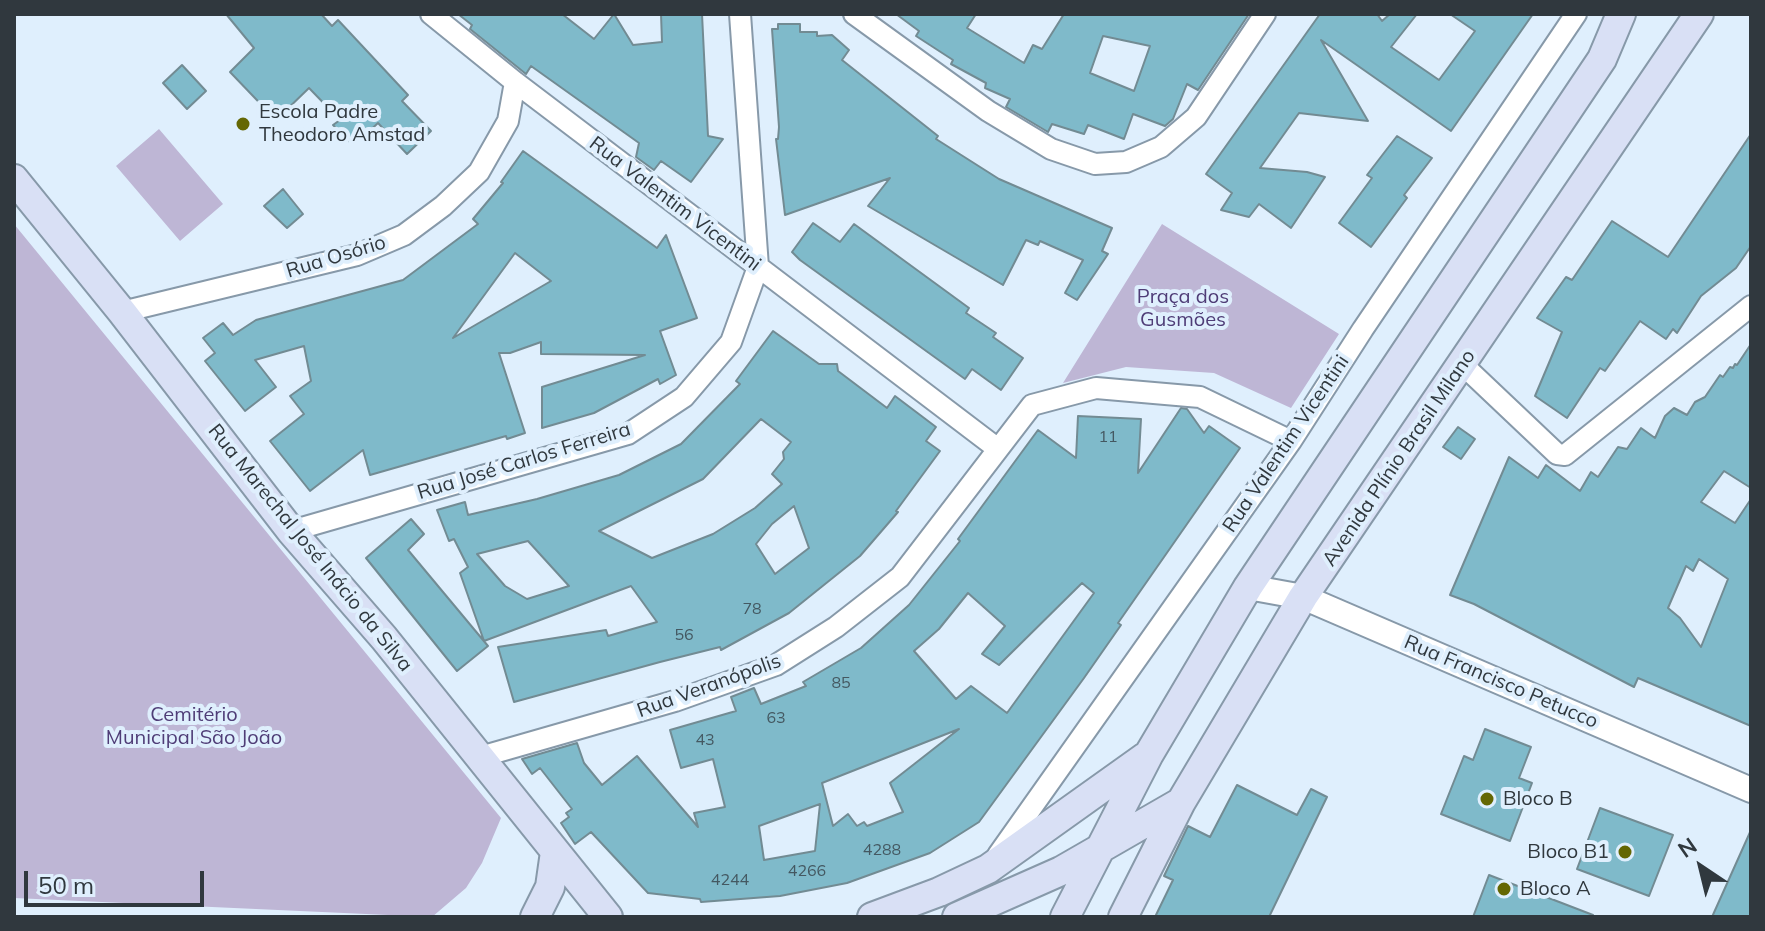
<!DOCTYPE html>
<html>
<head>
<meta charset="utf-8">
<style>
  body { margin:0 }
  #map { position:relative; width:1765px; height:931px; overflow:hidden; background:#dfeffd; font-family:Mulish,sans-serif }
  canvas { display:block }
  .frame { position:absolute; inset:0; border:16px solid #30383e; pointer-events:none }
  .north { position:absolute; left:1661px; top:827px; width:80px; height:80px; -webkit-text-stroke:6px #dfeffd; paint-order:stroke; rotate:325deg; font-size:22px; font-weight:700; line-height:32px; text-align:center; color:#30383e }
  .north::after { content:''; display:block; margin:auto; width:28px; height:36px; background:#30383e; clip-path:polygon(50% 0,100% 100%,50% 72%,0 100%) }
  .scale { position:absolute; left:24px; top:871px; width:180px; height:36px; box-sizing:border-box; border:4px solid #30383e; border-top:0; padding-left:10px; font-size:24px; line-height:28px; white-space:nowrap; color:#30383e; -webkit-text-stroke:6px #dfeffd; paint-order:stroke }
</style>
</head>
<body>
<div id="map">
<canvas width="1765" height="931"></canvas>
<div class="frame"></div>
<div class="north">N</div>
<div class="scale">50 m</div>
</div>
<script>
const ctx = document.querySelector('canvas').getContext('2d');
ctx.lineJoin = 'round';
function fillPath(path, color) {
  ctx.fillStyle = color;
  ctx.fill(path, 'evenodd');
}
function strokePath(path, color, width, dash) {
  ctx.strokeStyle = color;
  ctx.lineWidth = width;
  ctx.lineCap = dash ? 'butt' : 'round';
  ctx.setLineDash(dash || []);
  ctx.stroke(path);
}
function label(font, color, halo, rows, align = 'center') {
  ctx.font = font + ' Mulish,sans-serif';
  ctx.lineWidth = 8;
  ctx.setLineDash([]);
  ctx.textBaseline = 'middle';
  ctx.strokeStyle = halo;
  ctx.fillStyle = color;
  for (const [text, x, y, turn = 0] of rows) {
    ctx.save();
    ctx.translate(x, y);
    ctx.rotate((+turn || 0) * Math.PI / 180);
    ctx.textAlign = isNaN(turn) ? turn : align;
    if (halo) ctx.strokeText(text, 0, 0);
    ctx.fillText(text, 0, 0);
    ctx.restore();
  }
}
fillPath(new Path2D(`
  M159,129L223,204L180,241L116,166Z
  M14,224L501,818L482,863L466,888L432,917L14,898Z
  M1162,224L1339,334L1291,408L1214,373L1126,367L1063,383Z`), '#beb6d5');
const building = new Path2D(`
  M226,14H321L332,26L338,20L408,95L402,101L431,131L407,154L378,123L360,140L356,136L350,142L333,125L340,120L309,88L276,120L230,72L254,48Z
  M458,14H562L594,39L614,14L633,45L662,42L661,14H702L708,136L723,139L691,182L661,161L654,170L636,157L639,143L531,66L526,74L470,29L472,25Z
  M896,14H976L967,28L1024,63L1033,45L1042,49L1064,14H1249L1198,90L1187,84L1173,119L1165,126L1133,114L1124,139L1088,125L1084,134L1052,124L1048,132L1006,107L1010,99L985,88L986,83L951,64L953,60L916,36L919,31ZM1103,36L1150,46L1134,91L1090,73Z
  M1320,14H1377L1382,21L1390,14H1417L1391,47L1439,80L1475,31L1450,14H1533L1451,131L1321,40L1368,121L1299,113L1260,168L1307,172L1325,177L1291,228L1259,204L1249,217L1221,210L1232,193L1206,174Z
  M778,24H800V32H817V36L832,35L849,50L842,60L938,136L936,139L999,179L1112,228L1102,251L1108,254L1077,300L1065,293L1083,260L1040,241L1038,245L1026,240L1003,285L868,206L890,178L785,215L776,139H778L779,127L772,29H778Z
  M182,65L206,91L187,109L163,83Z
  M1751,134V246L1736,268L1701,296L1677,333L1673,329L1666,339L1640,321L1605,371L1600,368L1567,418L1535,396L1562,332L1537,318L1566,277L1572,280L1612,221L1668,257Z
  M1397,136L1432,158L1404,195L1407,198L1371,247L1339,223L1372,178L1367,175Z
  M523,151L657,248L666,235L697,318L660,331L676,375L660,384L658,379L594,413L542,428V387L645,355L541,354V342L510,353H499L525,433L507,439L506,436L370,475L363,450L310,491L270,441L304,414L290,396L311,381L304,346L255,360L276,387L245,411L205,361L215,353L203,338L223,323L233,335L256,320L403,280L478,224L473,219L503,183L501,182ZM515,253L551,281L453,338Z
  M283,189L303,214L287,228L264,206Z
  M813,223L840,242L854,224L969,308L966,313L996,333L993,337L1023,358L1001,390L972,369L965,379L800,260L792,252Z
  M773,331L819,364H837L838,371L887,408L895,396L936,427L926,441L940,451L896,511L898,512L860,556L789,613L721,650L720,647L660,662L514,702L498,647L606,630L608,636L657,622L631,586L484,641L460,573L468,567L454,539L449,541L437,510L465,502L468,515L537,499L619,475L681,444L740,384L736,381ZM761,419L791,442L783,452L784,459L772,474L782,484L755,508L713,534L652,558L599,531L703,479ZM794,506L809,548L775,574L756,544L772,524ZM528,541L569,586L527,599L505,586L477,554Z
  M1751,344V488L1724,471L1701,502L1735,523L1751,499V726L1638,678L1634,687L1474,604L1450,595L1509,457L1538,478L1546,465L1580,491L1591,472L1598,477L1618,447L1627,449L1641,428L1655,438L1665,416L1674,408L1687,415L1695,402L1705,397L1720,375L1723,377L1730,367L1733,368L1735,364L1737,365ZM1699,559L1728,579L1701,647L1680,618L1668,608L1686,566L1693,571Z
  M1181,408L1187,409L1204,433L1209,426L1240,448L1118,623L1121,625L1084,678L979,822L930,853L847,883L780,896L701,902L700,899L648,893L591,832L575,844L561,823L569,817L566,813L572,809L540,768L532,774L522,759L577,743L584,763L602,785L637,756L698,827L694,813L725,807L713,759L681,768L670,730L736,711L731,697L754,688L761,704L806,686L803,682L861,648L909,605L960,541L958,539L1038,430L1076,458L1078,416L1141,419L1138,473ZM1082,583L1094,593L1007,713L971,686L956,699L914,651L939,629L968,593L1005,626L982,654L999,665ZM959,729L890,783L903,812L867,826L864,822L857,826L848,814L833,826L822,783ZM820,804L815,851L764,860L759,826Z
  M1458,427L1475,439L1461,459L1443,447Z
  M411,519L424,534L408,550L488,646L457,671L366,558Z
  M1485,729L1531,747L1519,778L1532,783L1510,841L1441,814L1464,756L1473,760Z
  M1237,785L1297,815L1311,789L1327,797L1269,917H1155L1173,880L1164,876L1188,826L1210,837Z
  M1600,808L1673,835L1649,896L1577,869Z
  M1751,830V917H1712Z
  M1489,875L1593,915V917H1473Z`);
fillPath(building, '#7fbaca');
strokePath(building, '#728b93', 2);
const minor = new Path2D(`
  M431,14L515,82L998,449
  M854,14L988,111L1051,149L1095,164L1126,162L1161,147L1196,117L1265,14
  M122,312L357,255L404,235L443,206L479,172L508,121L515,82
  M1463,365L1557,454L1565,455L1751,306
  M291,531L628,434L684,397L731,342L758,267L740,14
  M480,757L675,701L776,665L836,627L900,577L1032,405L1096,388L1200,397L1291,441
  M998,855L1291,441L1363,329L1576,14`);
const tertiary = new Path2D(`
  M1248,587L1303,597L1751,790`);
const secondary = new Path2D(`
  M14,179L122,312L291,531L384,638L608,917
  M535,917L550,887L555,852
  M872,917L939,892L988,869L1145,757
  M957,917L1061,871L1181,802
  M1065,917L1149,754L1248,587L1602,59L1621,14
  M1123,917L1181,802L1303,597L1699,14`);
strokePath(minor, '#8799a9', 24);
strokePath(tertiary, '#8799a9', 28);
strokePath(secondary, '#8799a9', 32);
strokePath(minor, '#fff', 20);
strokePath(tertiary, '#fff', 24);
strokePath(secondary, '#d9e0f5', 28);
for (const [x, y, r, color] of [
  [243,124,8,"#646703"],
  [1487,799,8,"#646703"],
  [1625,852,8,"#646703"],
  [1504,889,8,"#646703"]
]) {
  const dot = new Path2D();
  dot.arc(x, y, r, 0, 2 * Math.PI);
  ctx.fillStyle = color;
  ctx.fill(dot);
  strokePath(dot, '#dfeffd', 3);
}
label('16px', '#445861', null, [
  ["11",1108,437],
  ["78",752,609],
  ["56",684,635],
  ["85",841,683],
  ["63",776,718],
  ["43",705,740],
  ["4288",882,850],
  ["4266",807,871],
  ["4244",730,880]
]);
label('20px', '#30383e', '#dfeffd', [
  ["Escola Padre",259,112],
  ["Theodoro Amstad",259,135],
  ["Bloco B",1503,799],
  ["Bloco B1",1609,852,"right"],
  ["Bloco A",1520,889]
], 'left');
label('20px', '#30383e', '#dfeffd', [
  ["Rua Valentim Vicentini",675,204,37],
  ["Rua Osório",336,257,-17],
  ["Rua Valentim Vicentini",1286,444,-56],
  ["Avenida Plínio Brasil Milano",1399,458,-56],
  ["Rua José Carlos Ferreira",524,461,-17],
  ["Rua Marechal José Inácio da Silva",310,548,51],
  ["Rua Francisco Petucco",1501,682,23],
  ["Rua Veranópolis",709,686,-20]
]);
label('20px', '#4f3d77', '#dfeffd', [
  ["Praça dos",1183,297],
  ["Gusmões",1183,320],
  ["Cemitério",194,715],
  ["Municipal São João",194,738]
]);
</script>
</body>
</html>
